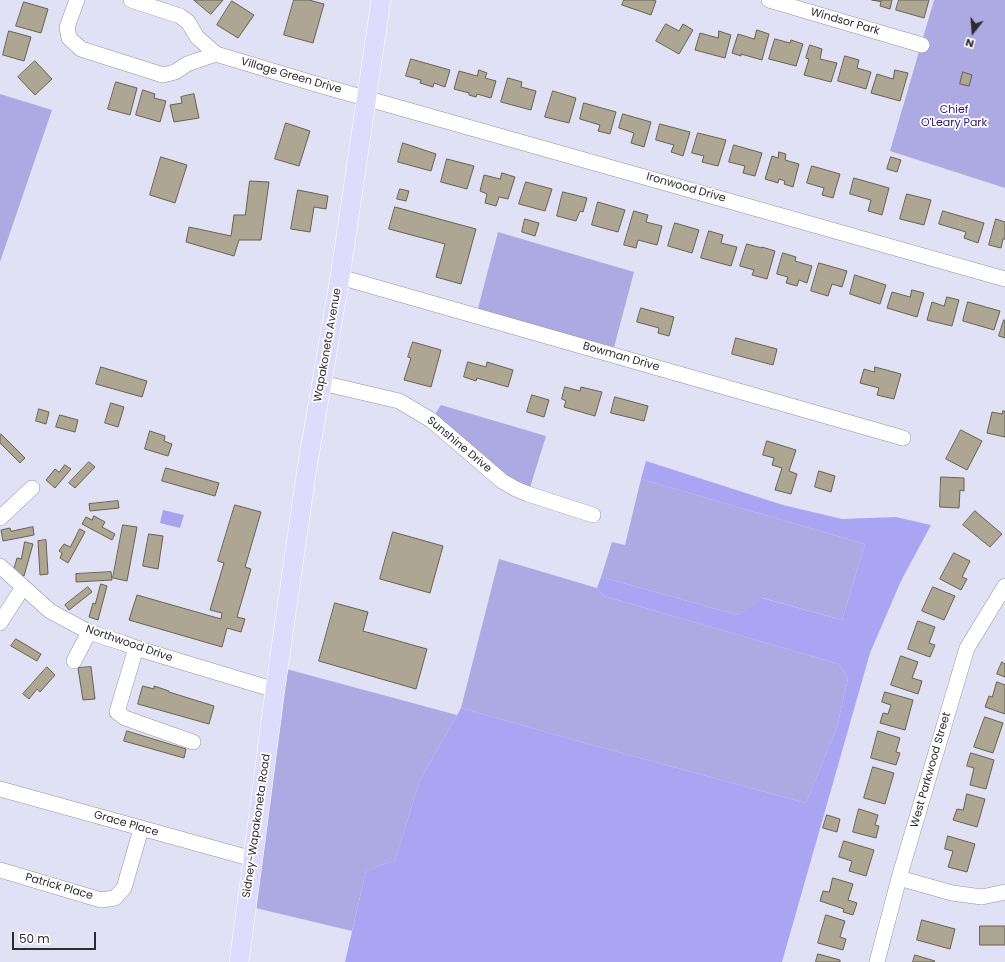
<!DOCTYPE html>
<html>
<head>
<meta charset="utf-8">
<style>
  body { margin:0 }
  #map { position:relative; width:1005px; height:962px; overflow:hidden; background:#e1e1f6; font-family:Poppins,sans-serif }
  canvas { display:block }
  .north { position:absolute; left:953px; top:12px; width:40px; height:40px; -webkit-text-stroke:3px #fff; paint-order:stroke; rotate:197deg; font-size:11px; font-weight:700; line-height:16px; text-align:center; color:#2b2b32 }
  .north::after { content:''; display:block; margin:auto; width:14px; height:18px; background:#2b2b32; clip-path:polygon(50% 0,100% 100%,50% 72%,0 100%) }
  .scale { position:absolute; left:12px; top:932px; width:84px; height:18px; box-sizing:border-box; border:2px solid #2b2b32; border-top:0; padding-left:5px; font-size:12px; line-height:14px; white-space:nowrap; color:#2b2b32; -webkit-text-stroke:3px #fff; paint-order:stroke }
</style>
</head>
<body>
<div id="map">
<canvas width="1005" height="962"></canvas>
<div class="north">N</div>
<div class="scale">50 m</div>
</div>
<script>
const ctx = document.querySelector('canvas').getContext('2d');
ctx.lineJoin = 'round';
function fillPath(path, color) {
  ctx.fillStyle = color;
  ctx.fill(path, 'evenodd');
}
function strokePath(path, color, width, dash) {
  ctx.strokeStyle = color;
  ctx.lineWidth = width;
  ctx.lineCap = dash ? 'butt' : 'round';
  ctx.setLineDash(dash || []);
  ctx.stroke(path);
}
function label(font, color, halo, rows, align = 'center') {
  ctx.font = font + ' Poppins,sans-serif';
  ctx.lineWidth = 3.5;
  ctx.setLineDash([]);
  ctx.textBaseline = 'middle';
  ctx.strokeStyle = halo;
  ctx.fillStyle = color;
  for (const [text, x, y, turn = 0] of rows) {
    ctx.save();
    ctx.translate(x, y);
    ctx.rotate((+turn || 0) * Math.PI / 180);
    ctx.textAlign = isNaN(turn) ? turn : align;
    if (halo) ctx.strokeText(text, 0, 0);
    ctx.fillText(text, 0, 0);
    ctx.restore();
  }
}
fillPath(new Path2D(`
  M934,0H1005V188L890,151Z
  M0,94L52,110L0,262Z
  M498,232L634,272L612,355L476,316Z
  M441,405L546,436L528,494L431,420Z
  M641,479L865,544L842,620L763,598L738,615L601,577L612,542L625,545Z
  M499,559L597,588L604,596L839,664L848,678L837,727L806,803L592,745L461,708Z
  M279,667L457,715L420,780L395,860L366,871L352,931L247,906Z`), '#adaae3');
fillPath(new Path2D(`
  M646,461L783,505L842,519L896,517L931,525L901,581L870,653L782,962H345L366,871L395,860L420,780L461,708L592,745L806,803L837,727L848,678L839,664L604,596L597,588L601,577L738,615L762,598L842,620L865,544L641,479Z`), '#aaa5f3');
fillPath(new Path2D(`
  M163,510L184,515L180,528L160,523Z`), '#a7a2f0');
const building = new Path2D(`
  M194,0H223L211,14Z
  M294,0H309L324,4L313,43L284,35Z
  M624,0H653L656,1L651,15L622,5Z
  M872,0H892L890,9L880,6L881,2Z
  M899,0H929L924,18L896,10Z
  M232,1L254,15L238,38L217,25Z
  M24,2L48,9L41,33L16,26Z
  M666,24L679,31L683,24L693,30L679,54L656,41Z
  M757,30L769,34L762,60L741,54V56L732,53L738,34L754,39Z
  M9,31L31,37L24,61L3,55Z
  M719,31L731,35L725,58L695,50L700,33L718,38Z
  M775,39L790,43L791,40L803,44L796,66L769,59Z
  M810,45L822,49L820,59L837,63L831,82L804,75L809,59L806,58Z
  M845,56L859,60L857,68L871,72L866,89L838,81Z
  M411,59L450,70L445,87L434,83L433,87L420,83L421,80L406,76Z
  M35,61L52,79L35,95L18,77Z
  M479,70L487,73L485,78L496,81L491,98L477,94L476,97L469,95V93L454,89L459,71L477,76Z
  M895,70L908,73L900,101L871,93L877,74L893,79Z
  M963,72L972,75L969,86L960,84Z
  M508,78L522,82L521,87L536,91L531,110L501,102Z
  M116,82L137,88L130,115L108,109Z
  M143,90L155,94L154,98L166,101L160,122L136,115Z
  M553,91L576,98L569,123L545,117Z
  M194,94L199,118L174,122L170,105L182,103L181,97Z
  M584,103L616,112L610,134L598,131L600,125L580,119Z
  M623,114L651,122L644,147L631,143L634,133L619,128Z
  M286,123L310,131L299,166L275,159Z
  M660,124L690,132L683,156L671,152L674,145L656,140Z
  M698,133L726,140L718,166L702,162L704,156L692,153Z
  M403,143L436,154L431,171L398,162Z
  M734,145L762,153L755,176L743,173L745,166L729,162Z
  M779,152L786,154L785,160L799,164L793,187L784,184L785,181L779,179L778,183L765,179L772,156L778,158Z
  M161,157L187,165L175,203L150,195Z
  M891,157L901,160L897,172L887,169Z
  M447,159L474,166L467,189L441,182Z
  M812,166L840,174L833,198L822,195L824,188L807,183Z
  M502,173L515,177L508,199L499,197L496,206L485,203L487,194L480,191L484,175L500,179Z
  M854,178L889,188L882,215L868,211L871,200L850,194Z
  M250,181L269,182L261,240H239L234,256L186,242L189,227L231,236L234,215H245Z
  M526,182L552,189L545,211L519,204Z
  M400,189L409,191L406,201L397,199Z
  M298,190L328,196L326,209L314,207L310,232L291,229Z
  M563,192L587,198L583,212L580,211L576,221L557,216Z
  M907,194L931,200L924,225L900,219Z
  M598,202L625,210L618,232L592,225Z
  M395,207L476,229L461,284L436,277L445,244L389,229Z
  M634,211L648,215L646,222L662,226L657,245L638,240L636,248L624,245Z
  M943,211L984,223L978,243L964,238L966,232L939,224Z
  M525,219L539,223L535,236L522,232Z
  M996,219L1005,222V239H1003L1001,248L989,245Z
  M675,223L699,230L692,253L668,246Z
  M709,231L723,235L721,243L737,247L731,266L701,258Z
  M747,244L762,248V247L775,251L767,279L752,275L754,270L740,266Z
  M783,253L796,257L795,261L812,266L807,283L799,280L797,286L786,283L788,277L777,274Z
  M819,263L847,271L842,287L832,284L828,296L811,291Z
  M855,275L886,285L880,304L850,294Z
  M912,290L924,293L917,317L887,308L892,292L910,297Z
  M947,297L959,300L952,326L927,320L932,302L944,306Z
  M968,302L1000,311L994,330L963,321Z
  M641,308L674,317L669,336L658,333L659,328L637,322Z
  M1004,320H1005V338L999,336Z
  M736,338L777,349L773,365L732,354Z
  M413,342L441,350L431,387L404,380L411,358L408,357Z
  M468,362L486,367L487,362L513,370L508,387L477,378L476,381L464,377Z
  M101,367L147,381L142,397L96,384Z
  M875,367L901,374L894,399L877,395L879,388L860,383L864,369L874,372Z
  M565,387L580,391L581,387L602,392L595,416L564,407L566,401L562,399Z
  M532,395L549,400L544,417L527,412Z
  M615,397L648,406L644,421L611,413Z
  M111,403L124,407L118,427L105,423Z
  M39,409L49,412L46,424L36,421Z
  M1003,411H1005V437L987,433L992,412L1002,414Z
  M60,415L78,420L75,432L56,427Z
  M961,430L982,441L967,470L946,459Z
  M150,431L165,436L164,441L172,444L168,456L145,449Z
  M1,434L25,458L20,463L0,443V435Z
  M767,441L796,450L789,471L797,474L791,494L775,490L782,468L772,465L774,458L763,455Z
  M89,462L95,467L75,488L69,483Z
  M65,465L71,469L55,488L46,480L55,469L59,472Z
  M166,468L219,483L215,496L162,481Z
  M819,471L835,476L831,492L815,487Z
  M941,477L964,478V491L960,490L959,508L940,507Z
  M118,501L119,508L90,511L89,504Z
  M235,505L261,512L245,567L251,569L237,617L245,619L241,632L227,628L222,647L129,620L137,595L221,619L222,613L210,610L224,563L218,561Z
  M975,511L1002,534L990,547L963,525Z
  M94,516L105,522L102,527L115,534L112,540L82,524L86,517L92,520Z
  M123,525L137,527L127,581L113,578Z
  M33,527L34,535L3,541L1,530L10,528L11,531Z
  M80,529L85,532L68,563L60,558L62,553L59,551L64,544L70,547Z
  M393,532L443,546L430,593L380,579Z
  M149,534L163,536L158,569L143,566Z
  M46,540L48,574L40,575L38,541Z
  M25,542L33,544L24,576L13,572L17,558L21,559Z
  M954,553L970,561L962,577L967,579L961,590L940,579Z
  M111,572L112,580L76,582V574Z
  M101,584L107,586L98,620L89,617L93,603L95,604Z
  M88,587L92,592L69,610L65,605Z
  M933,587L955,596L944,620L922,611Z
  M335,603L368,612L363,631L427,649L416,689L319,661Z
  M918,621L935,627L929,643L935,645L930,657L908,649Z
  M16,639L41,654L37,661L11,646Z
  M901,656L918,662L912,678L922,681L918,694L891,685Z
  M1002,662L1005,664V677L997,674Z
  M47,667L55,675L40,692L37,689L29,699L23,694Z
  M91,667L95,699L83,700L78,668Z
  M997,682L1005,685V714L985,707L989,696L992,697Z
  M143,686L154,689V686L169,691V692L214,706L209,724L138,704Z
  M885,692L913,700L905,730L880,723L883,713L888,714L891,705L882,702Z
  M985,717L1003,723L993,753L974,747Z
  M127,731L186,749L184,758L124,741Z
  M878,731L900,738L896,752L900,753L896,765L871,758Z
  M971,753L994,760L986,789L970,785L974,768L967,766Z
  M873,767L894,773L885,804L864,798Z
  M967,794L985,799L977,827L953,820L957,809L963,810Z
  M859,809L878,815L875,825L879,826L876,838L853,832Z
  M827,815L840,819L837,832L823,828Z
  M948,836L975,844L967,872L948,867L953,851L945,849Z
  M844,841L874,850L866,876L849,871L852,861L839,857Z
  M833,878L853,884L848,900L857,903L853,915L843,912L844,909L820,901L823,891L829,892Z
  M826,915L845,921L840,937L846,939L843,950L818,943Z
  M922,920L955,929L950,949L917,940Z
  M980,926H1005V945H980Z
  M818,954L840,960V962H816Z
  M915,955L935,961L934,962H913Z`);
fillPath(building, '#aca693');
strokePath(building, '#676150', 1);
const minor = new Path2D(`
  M77,0L67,27L69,38L81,49L163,75L175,72L187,64L216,54
  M131,0L180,16L188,22L197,37L216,54L319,85L1005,279
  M769,0L922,45
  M340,277L903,438
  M322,383L399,401L431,420L502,481L516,489L528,494L593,515
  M0,518L32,488
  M0,566L50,611L89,632L123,643L136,648L275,690
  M0,623L23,587
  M136,648L117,712L125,718L193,742
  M74,661L89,632
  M0,789L253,859
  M0,870L101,900L115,898L124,888L141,829
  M899,878L952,893L982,897L1005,892
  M877,962L899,878L967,648L1005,586`);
const major = new Path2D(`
  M239,962L253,859L275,690L307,468L340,277L381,0`);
strokePath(minor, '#9292a5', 16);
strokePath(major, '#fff', 20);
strokePath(minor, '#fff', 15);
strokePath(major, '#dddcfc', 19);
label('11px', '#2b2b32', '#fff', [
  ["Windsor Park",845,22,16],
  ["Village Green Drive",291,76,16],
  ["Ironwood Drive",686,188,16],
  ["Wapakoneta Avenue",328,345,-80],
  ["Bowman Drive",621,357,16],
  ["Sunshine Drive",459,445,40],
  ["Northwood Drive",129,644,19],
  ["West Parkwood Street",931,770,-74],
  ["Grace Place",126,824,16],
  ["Sidney-Wapakoneta Road",257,826,-82],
  ["Patrick Place",59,887,16]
]);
label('11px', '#2c136d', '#fff', [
  ["Chief",954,110],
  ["O'Leary Park",954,123]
]);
</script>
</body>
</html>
